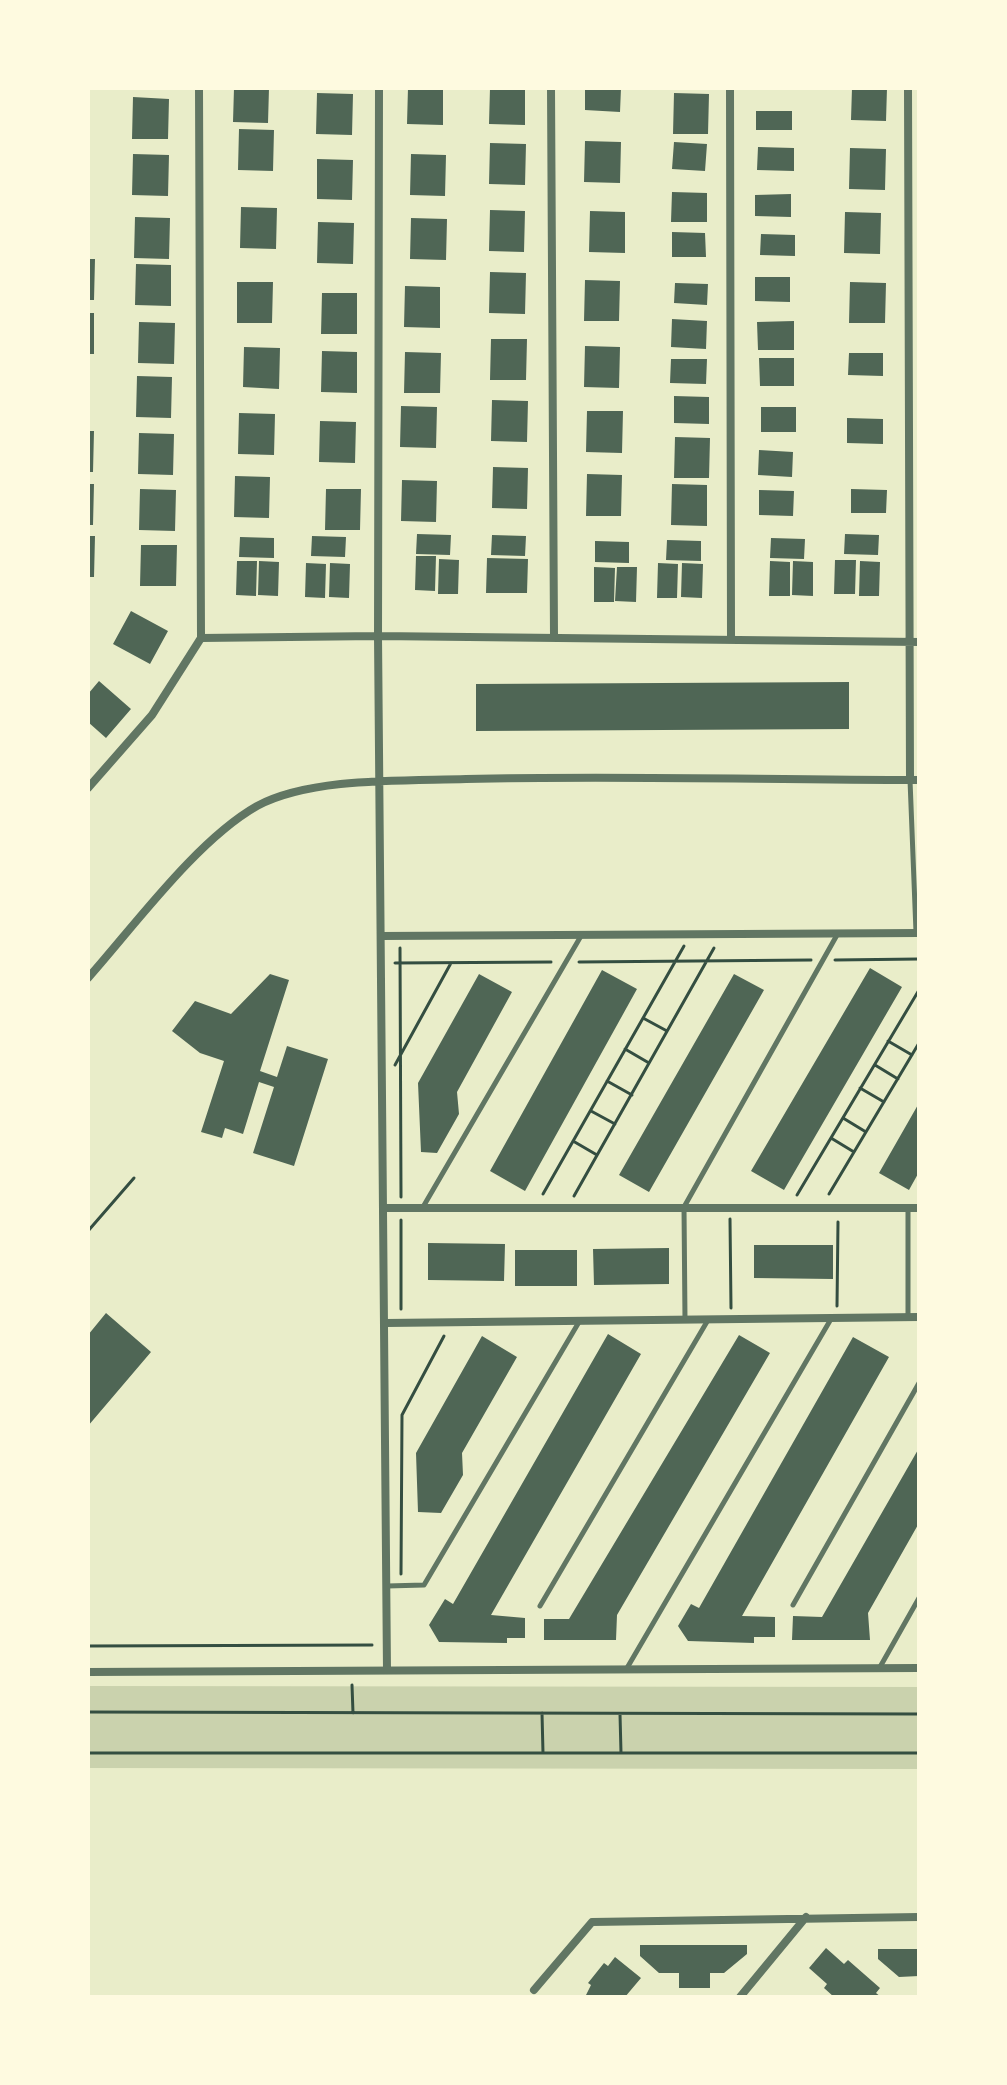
<!DOCTYPE html>
<html>
<head>
<meta charset="utf-8">
<style>
  body { margin:0 }
  #map { position:relative; width:1007px; height:2085px; overflow:hidden; background:#e9edc9; font-family:"PT Sans Narrow",sans-serif }
  canvas { display:block }
  .frame { position:absolute; inset:0; border:90px solid #fefae0; pointer-events:none }
</style>
</head>
<body>
<div id="map">
<canvas width="1007" height="2085"></canvas>
<div class="frame"></div>
</div>
<script>
const ctx = document.querySelector('canvas').getContext('2d');
ctx.lineJoin = 'round';
function fillPath(path, color) {
  ctx.fillStyle = color;
  ctx.fill(path, 'evenodd');
}
function strokePath(path, color, width, dash) {
  ctx.strokeStyle = color;
  ctx.lineWidth = width;
  ctx.lineCap = dash ? 'butt' : 'round';
  ctx.setLineDash(dash || []);
  ctx.stroke(path);
}
fillPath(new Path2D(`
  M88,1686L919,1687V1769L88,1768Z`), '#cad2ad');
fillPath(new Path2D(`
  M234,88H269L268,123L233,122Z
  M408,88H443V125L407,124Z
  M490,88H525V125L489,124Z
  M585,88H621L620,112L585,110Z
  M852,88H887L886,121L851,120Z
  M317,93L353,94L352,135L316,134Z
  M674,93L709,94L708,134H673Z
  M133,97L169,99L168,139H132Z
  M756,111H792V130H756Z
  M239,129L274,130L273,171L238,170Z
  M585,141L621,142L620,183L584,182Z
  M674,142L707,144L705,171L672,169Z
  M490,143L526,144L525,185L489,184Z
  M758,147L794,148V171L757,170Z
  M850,148L886,149L885,190L849,189Z
  M133,154L169,155L168,196L132,195Z
  M411,154L446,155L445,196L410,195Z
  M317,159L353,160L352,200L317,199Z
  M672,192L707,193V222H671Z
  M791,194V217L755,216V195Z
  M241,207L277,208L276,249L240,248Z
  M490,210L525,211L524,252L489,251Z
  M590,211L625,212V253L589,252Z
  M845,212L881,213L880,254L844,253Z
  M135,217L170,218L169,259L134,258Z
  M411,218L447,219L446,260L410,259Z
  M318,222L354,223L353,264L317,263Z
  M672,232L705,233L706,257H672Z
  M761,234L795,235V256L760,255Z
  M88,259H95L94,300H88Z
  M136,264L171,265V306L135,305Z
  M490,272L526,273L525,314L489,313Z
  M755,277H790V302L755,301Z
  M585,280L620,281L619,321H584Z
  M237,282H273L272,323H237Z
  M850,282L886,283L885,323H849Z
  M675,283L708,284L707,305L674,303Z
  M405,286L440,287V328L404,327Z
  M322,293H357V334H321Z
  M88,313H94V354H88Z
  M672,319L707,321L706,349L671,347Z
  M794,321V350H758L757,322Z
  M139,322L175,323L174,364L138,363Z
  M491,339H527L526,380H490Z
  M585,346L620,347L619,388L584,387Z
  M244,347L280,348L279,389L243,387Z
  M322,351L357,352V393L321,392Z
  M405,352L441,353L440,393H404Z
  M849,353H883V376L848,375Z
  M759,358H794V386H760Z
  M671,359H707L706,384L670,383Z
  M137,376L172,377L171,418L136,417Z
  M674,396L709,397V424L674,423Z
  M492,400L528,401L527,442L491,441Z
  M401,406L437,407L436,448L400,447Z
  M761,407H796V432H761Z
  M587,411H623L622,453L586,452Z
  M239,413L275,414L274,455L238,454Z
  M847,418L883,419V444L847,443Z
  M320,421L356,422L355,463L319,462Z
  M88,431H94L93,472H88Z
  M139,433L174,434L173,475L138,474Z
  M675,437L710,438L709,478H674Z
  M759,450L793,452L792,477L758,475Z
  M493,467L528,468L527,509L492,508Z
  M587,474L622,475L621,516H586Z
  M235,476L270,477L269,518L234,517Z
  M402,480L437,481L436,522L401,521Z
  M88,484H94L93,525H88Z
  M672,484L707,485V526L671,525Z
  M140,489L176,490L175,531L139,530Z
  M326,489H361L360,530H325Z
  M851,489L887,490L886,513H851Z
  M759,490L794,491L793,516L759,515Z
  M417,534L451,535L450,555L416,554Z
  M845,534L879,535L878,555L844,554Z
  M492,535L526,536L525,556L491,555Z
  M88,536H95L94,577H88Z
  M312,536L346,537L345,557L311,556Z
  M240,537L274,538V558L239,557Z
  M771,538L805,539L804,559L770,558Z
  M667,540L701,541V561L666,560Z
  M595,541L629,542V563L595,562Z
  M141,545H177L176,586H140Z
  M416,556H436L435,591L415,590Z
  M487,558L528,559L527,593H486Z
  M439,559L459,560L458,594H438Z
  M835,560H856L855,594H834Z
  M237,561H257L256,596L236,595Z
  M259,561L279,562L278,596L258,595Z
  M770,561L790,562V596H769Z
  M793,561L813,562V596L792,595Z
  M860,561L880,562L879,596H859Z
  M306,563L326,564L325,598L305,597Z
  M330,563L350,564L349,598L329,597Z
  M658,563L678,564L677,598H657Z
  M682,563L703,564L702,598L681,597Z
  M594,567L615,568L614,602H594Z
  M617,567H637L636,602L615,601Z
  M131,611L168,631L150,664L113,644Z
  M99,681L131,709L106,738L88,722V694Z
  M849,682V729L476,731V684Z
  M870,968L902,987L784,1190L751,1171Z
  M602,970L637,989L525,1191L490,1171Z
  M270,974L289,980L260,1071L277,1077L287,1046L328,1059L294,1166L253,1153L274,1087L259,1082L243,1134L225,1128L222,1138L201,1132L224,1061L200,1053L172,1031L195,1001L231,1014Z
  M479,974L512,992L457,1092L459,1114L437,1153L421,1152L418,1083Z
  M734,974L764,990L649,1192L619,1175Z
  M919,1103V1172L909,1190L879,1173Z
  M428,1243L505,1244L504,1281L428,1280Z
  M754,1245H833V1279L754,1278Z
  M669,1248V1284L594,1285L593,1249Z
  M515,1250H577V1286H515Z
  M106,1313L151,1352L88,1426V1335Z
  M608,1334L641,1354L491,1615L525,1618V1638H507V1643L439,1642L429,1625L445,1599L453,1604Z
  M739,1335L770,1353L617,1615L616,1640H544V1619H569Z
  M482,1336L517,1357L462,1453L463,1475L441,1513L418,1512L416,1453Z
  M853,1337L889,1357L742,1616L775,1617V1637H754V1643L688,1641L678,1626L691,1604L699,1608Z
  M919,1448V1523L868,1613L870,1640H792L793,1616L822,1617Z
  M640,1945H747V1954L724,1973H710V1988H679V1973H659L640,1956Z
  M826,1948L844,1964L848,1960L880,1988L876,1993L881,1997H834L824,1988L827,1984L809,1968Z
  M878,1949H919V1976L899,1977L878,1959Z
  M615,1957L641,1978L625,1997H585L591,1985L588,1983L604,1963L608,1966Z`), '#4f6655');
strokePath(new Path2D(`
  M400,948L401,1197
  M835,960L919,959
  M579,962L811,960
  M395,963L551,962
  M643,1018L667,1031
  M888,1041L912,1055
  M625,1049L649,1063
  M395,1065L451,963
  M875,1065L898,1079
  M607,1081L632,1095
  M860,1088L884,1102
  M591,1111L615,1124
  M843,1118L866,1132
  M831,1138L854,1152
  M573,1141L597,1155
  M543,1194L684,946
  M829,1194L919,1043
  M797,1195L919,990
  M574,1196L714,948
  M730,1219L731,1308
  M401,1220V1309
  M88,1231L134,1178
  M837,1306L838,1222
  M401,1574L402,1415L444,1336
  M88,1646L372,1645
  M352,1685L353,1713
  M88,1712L919,1714
  M542,1713L543,1753
  M620,1714L621,1753
  M88,1753H919`), '#344e41', 3);
strokePath(new Path2D(`
  M910,780L916,932
  M423,1207L581,936
  M908,1317V1208
  M685,1320L684,1207L837,935
  M387,1586L424,1585L579,1322
  M793,1605L919,1383
  M540,1606L708,1320
  M880,1667L919,1598
  M627,1668L831,1319`), '#617663', 5);
strokePath(new Path2D(`
  M199,88L201,638
  M379,88L378,636L387,1669
  M551,88L554,637
  M730,88L731,638
  M908,88L910,780
  M88,788L152,715L201,638L378,636L919,642
  M381,936L919,933
  M88,978C135,925 197,840 257,806C311,777 405,781 466,779C617,775 768,780 919,780
  M383,1208H919
  M386,1323L919,1317
  M88,1672L919,1668
  M534,1990L592,1922L919,1917
  M740,1997L806,1917`), '#617663', 8);
</script>
</body>
</html>
